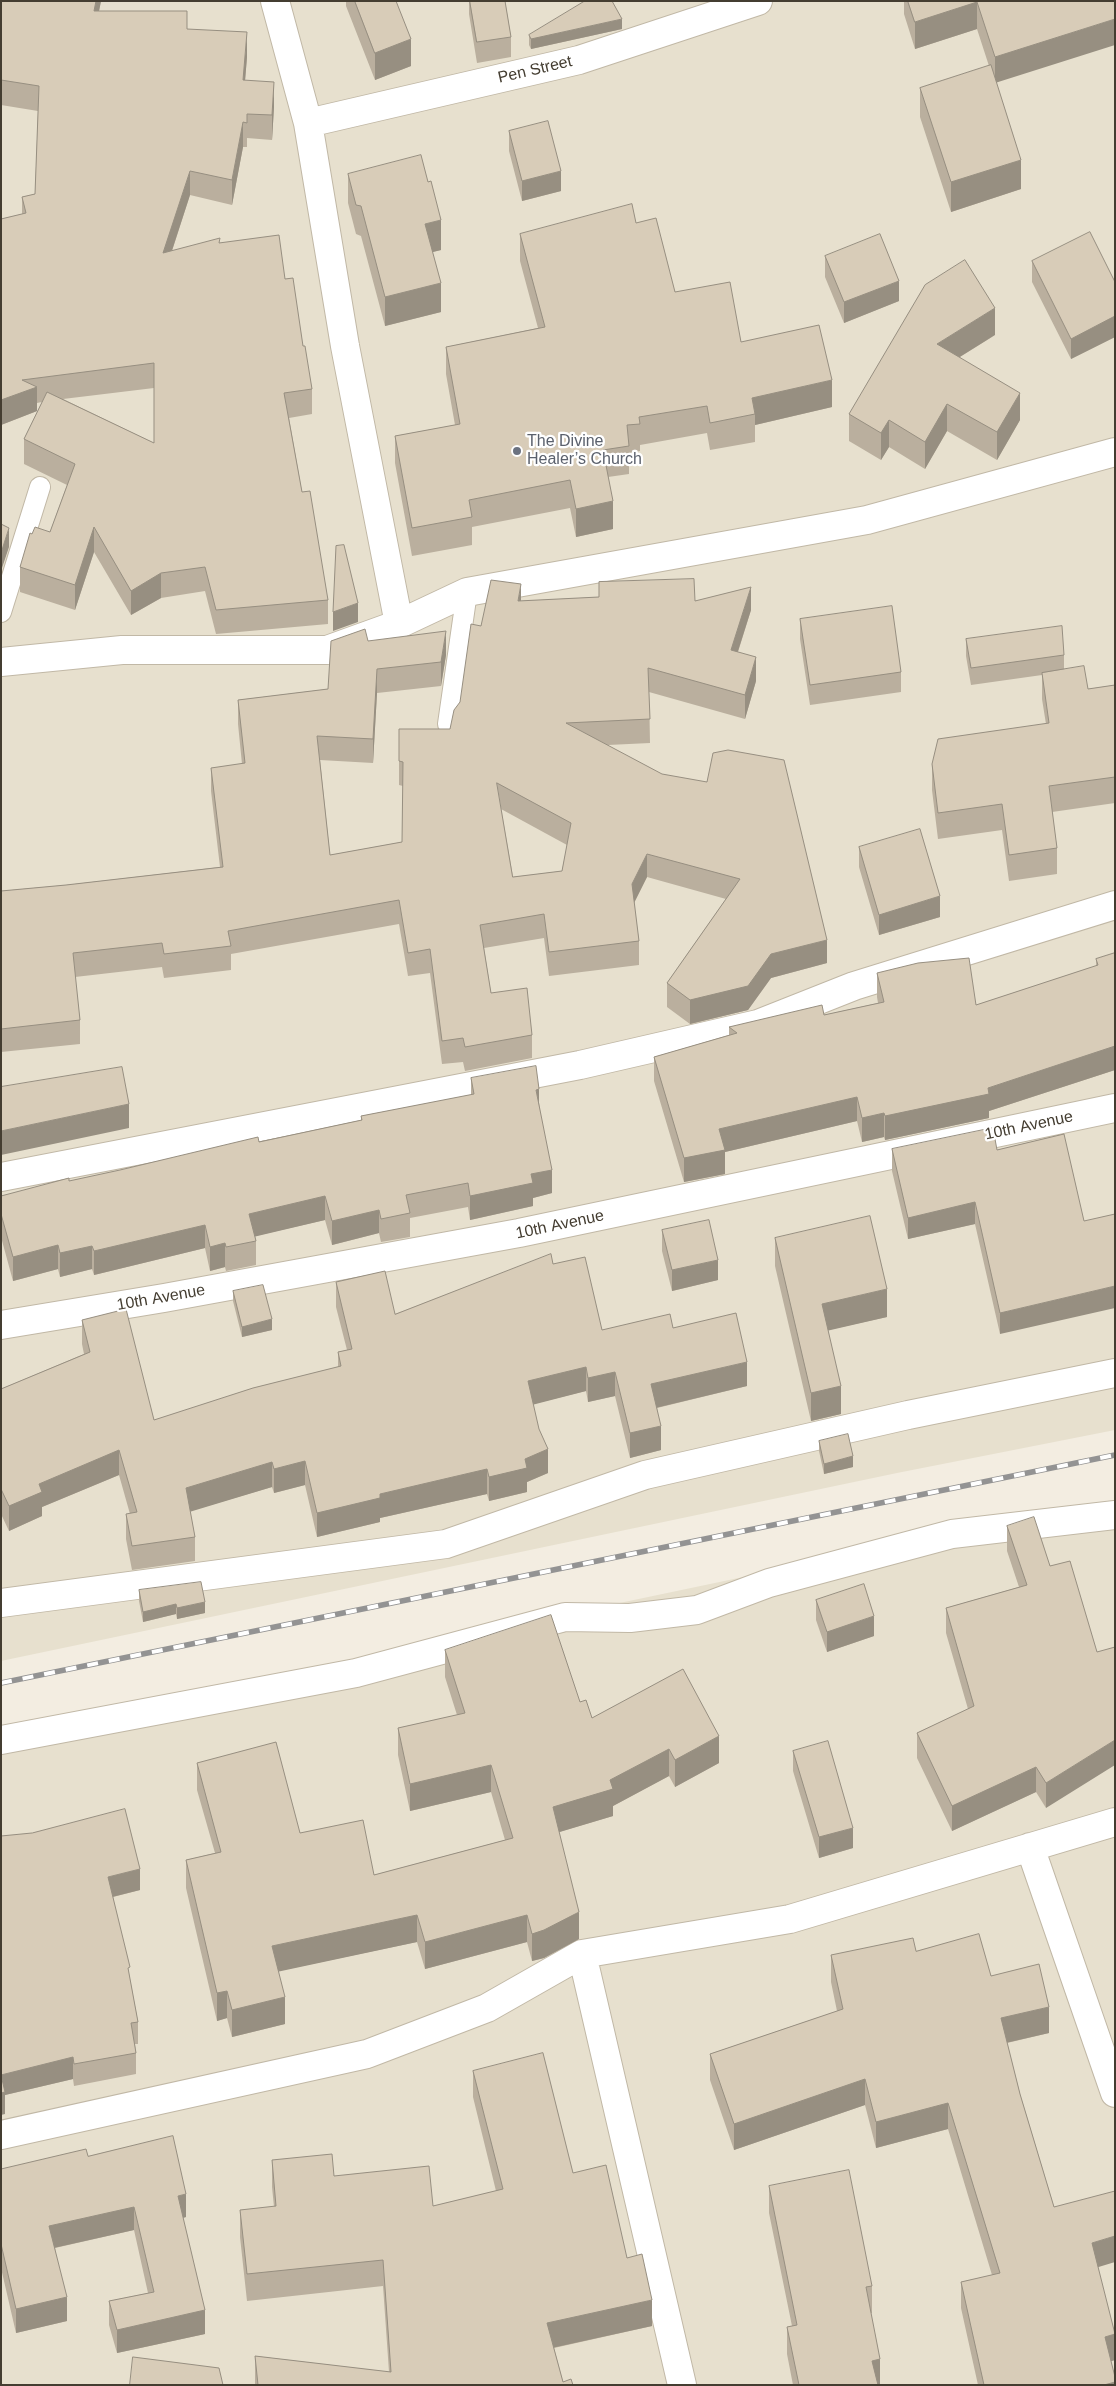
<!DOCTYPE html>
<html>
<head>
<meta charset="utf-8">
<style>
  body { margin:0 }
  #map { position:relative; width:1116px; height:2386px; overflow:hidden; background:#f3ede1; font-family:Arial,sans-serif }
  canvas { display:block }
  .frame { position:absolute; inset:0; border:2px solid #443d31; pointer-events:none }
</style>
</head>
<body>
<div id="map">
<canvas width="1116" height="2386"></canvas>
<div class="frame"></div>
</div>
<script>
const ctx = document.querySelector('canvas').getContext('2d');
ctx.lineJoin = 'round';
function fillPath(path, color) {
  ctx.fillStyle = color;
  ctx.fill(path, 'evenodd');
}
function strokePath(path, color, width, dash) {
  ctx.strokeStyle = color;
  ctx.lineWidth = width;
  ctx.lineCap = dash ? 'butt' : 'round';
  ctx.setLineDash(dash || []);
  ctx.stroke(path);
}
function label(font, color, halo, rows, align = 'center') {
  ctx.font = font + ' Arial,sans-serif';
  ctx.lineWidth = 4.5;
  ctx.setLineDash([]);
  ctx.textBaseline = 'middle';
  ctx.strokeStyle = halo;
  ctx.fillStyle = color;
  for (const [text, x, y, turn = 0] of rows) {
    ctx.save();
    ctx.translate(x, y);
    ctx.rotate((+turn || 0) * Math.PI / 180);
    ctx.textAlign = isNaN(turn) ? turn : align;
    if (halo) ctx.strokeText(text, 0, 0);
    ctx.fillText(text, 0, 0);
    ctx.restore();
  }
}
fillPath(new Path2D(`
  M1,1H1115V1430L897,1473L1,1661Z
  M1115,1502V2385H1V1733L886,1547Z`), '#e7e0ce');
const service = new Path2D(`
  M1,612L40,487
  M448,724L467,592`);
const minor = new Path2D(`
  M275,1L308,123L345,346L399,624
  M308,123L579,60L758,1
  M1,662L122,650H327L399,624L467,592L867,520L1115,452
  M1,1177L580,1065L758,1024L854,986L1115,905
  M1,1325L164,1298L519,1233L1115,1108
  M1,1603L446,1544L645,1475L908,1415L1115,1373
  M1,1740L356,1673L565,1617L630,1618L697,1610L769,1583L952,1534L1115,1515
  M1030,1847L1115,2093
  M582,1954L682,2385
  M1,2135L367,2054L487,2008L582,1954L790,1919L1115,1822`);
strokePath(service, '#c1b8a6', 22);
strokePath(minor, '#c1b8a6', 30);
strokePath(service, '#fff', 20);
strokePath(minor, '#fff', 28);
const rail = new Path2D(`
  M1,1683L1115,1455`);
strokePath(rail, '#939393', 5.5);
strokePath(rail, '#fff', 4, [11]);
fillPath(new Path2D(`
  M1,1H101L99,11L187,29L247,57L245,80L274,107L272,140L247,138V147H243L232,205L190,195L172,251L220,243L285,279L303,346L312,389V414L289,418L302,492L328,600V624L216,634L205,591L161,598L131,615L94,552L75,610L20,592V567L32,534L50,532L67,485L24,464V439L42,402L37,403V411L1,425V219L22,214V197L35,194L38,111L1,105ZM154,388V443L63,399Z
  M346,1H396L411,66L375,80L346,6Z
  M469,1H505L511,37V57L477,63L469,14Z
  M904,1H1115L996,83L1021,189L951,212L920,117V88L989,66L977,29L915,49L904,14Z
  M622,29L531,49L529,45V35Z
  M509,131L561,191L522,201L509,151Z
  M348,174L441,250L432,252L441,312L385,326L361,236L356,234L348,203Z
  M636,223L675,292L741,342L832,407L755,425V442L710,450L707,433L640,445V451L629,453V474L608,477L613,529L576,537L570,508L472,527V545L412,556L395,463V436L455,425L446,374V347L538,328L520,261V234Z
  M825,256L899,301L844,323L825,277Z
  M1032,261L1115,282V337L1071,359L1032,282Z
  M995,335L960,357L1020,420L997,460L947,431L925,469L889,447L881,460L849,441V414Z
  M599,582L695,601L751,610L738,652L756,681L745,719L649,692L650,743L608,745L827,963L771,978L748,1010L690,1024L667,1007V983L726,899L647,877L634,903L639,941V965L549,976L544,938L484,948L491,993L532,1035V1058L465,1071L463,1062L442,1064L430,973L408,976L399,924L231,954V970L164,978L162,967L75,977L80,1020V1044L1,1052V891L66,885L220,867L211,791V768L242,764L238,724V700L328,689L368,641L446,655L441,686L377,693L373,763L320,760L330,855L402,842L403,786L399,785V729H450L460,702L481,626L521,601L599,597ZM501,809L567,845L562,871L513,877Z
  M800,619L901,672V692L810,705L800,639Z
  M966,639L1064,655V669L1088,689L1115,685V803L1052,812L1057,848V874L1009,881L1002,830L938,839L932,790V764L1046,724L1042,699V675L971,685L966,656Z
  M859,847L940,917L879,935L859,867Z
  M1115,953V1070L989,1111V1118L885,1140L884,1137L862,1142L857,1121L725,1152V1174L684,1182L654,1081V1057L729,1035V1027L824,1015L878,1003L877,997V973L976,1005L1096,966V959Z
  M471,1078L539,1103L552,1193L533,1198V1206L470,1220L468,1207L410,1218V1237L381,1242L379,1233L332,1245L325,1220L255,1236L256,1241V1265L226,1271L225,1267L210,1271L205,1248L94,1275L92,1269L60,1277L58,1269L13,1281L1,1237V1196L361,1120V1116L471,1095Z
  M1064,1134L1000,1334L975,1224L908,1239L892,1171V1149L997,1150Z
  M662,1230L718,1280L672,1291L662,1251Z
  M775,1238L887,1317L828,1330L841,1414L811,1421L775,1266Z
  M553,1264L602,1330L673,1328L747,1386L657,1408L661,1450L630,1458L615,1396L588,1402L586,1391L533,1404L548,1473L527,1482V1492L489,1501L487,1494L380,1518V1522L317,1537L305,1485L274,1493L272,1487L190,1511L195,1537V1561L132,1570L126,1539V1514H130L119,1475L42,1507V1516L9,1531L1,1514V1389L84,1354L82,1344V1320L154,1420L338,1367V1352L347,1350L336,1307V1282L395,1314Z
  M233,1291L272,1330L242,1337L233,1301Z
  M819,1441L853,1467L824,1474L819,1451Z
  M1007,1526L1050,1566L1046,1808L1036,1792L952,1831L917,1758V1733L968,1709L946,1633V1608L1019,1587L1007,1551Z
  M139,1590L205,1613L177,1619L176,1614L143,1622L139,1601Z
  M816,1600L874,1636L827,1652L816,1620Z
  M445,1650L580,1702L592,1718L719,1763L675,1787L669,1776L613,1806V1816L559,1832L579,1939L544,1958L532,1961L527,1942L425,1969L417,1942L278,1971L285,2024L232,2037L227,2018L217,2021L186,1888V1860L215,1853L197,1790V1763L300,1833L374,1875L505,1840L491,1792L410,1811L398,1755V1728L457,1715L445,1677Z
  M793,1751L853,1848L819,1858L793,1771Z
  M1,1836L140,1890L113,1897L130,1979L138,2022V2044H135L136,2053V2074L74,2086L73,2079L5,2095V2114Z
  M916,1951L991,1976L1049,2033L1007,2043L1020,2094L1054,2207L1098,2267L1115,2360L1111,2361L1115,2385H978L961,2308V2282L992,2275L948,2129L876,2148L865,2105L734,2150L710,2080V2054L837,2011L831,1982V1955Z
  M473,2071L573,2173L627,2258L652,2326L554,2348L563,2382L573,2385H255V2356L389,2372L383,2286L247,2301L240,2237V2210L274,2207L272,2187V2160L334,2176L433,2206L496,2191L473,2097Z
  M88,2156L186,2217L183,2218L205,2334L117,2353L109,2325V2301L148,2293L134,2230L55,2248L67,2321L16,2333L1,2268V2169Z
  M769,2186L872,2286V2313H871L880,2385H793L787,2354V2327L792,2326L769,2213Z`), '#baaf9e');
fillPath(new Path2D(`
  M96,1H101L94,36V11Z
  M977,2V29L915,49V22Z
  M622,19V29L531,49V39Z
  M1115,19V45L995,83V57Z
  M247,32V57L243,105V80Z
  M411,39V66L375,80V53Z
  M274,82V107L272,140V115Z
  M243,122V147L232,205V180Z
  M1021,160V189L951,212V182Z
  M190,171V195L163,278V253Z
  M561,171V191L522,201V181Z
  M441,220V250L425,254V224Z
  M899,281V301L844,323V302Z
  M441,283V312L385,326V297Z
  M995,308V335L937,371V344Z
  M1115,316V337L1071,359V339Z
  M832,380V407L755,425V414L752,398Z
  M37,387V411L1,425V400Z
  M1020,393V420L997,460V432Z
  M947,404V431L925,469V442Z
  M889,420V447L881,460V433Z
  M613,501V529L576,537V509Z
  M94,527V552L75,610V585Z
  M9,528V547L1,571V553Z
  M161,573V598L131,615V591Z
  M521,584V607L518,601Z
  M751,587V610L731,673V650Z
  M358,603V622L333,631V612Z
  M446,631V655L441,686V662Z
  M756,657V681L745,719V695Z
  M377,669V693L373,763V739Z
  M647,854V877L632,907V884Z
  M940,896V917L879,935V915Z
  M827,940V963L771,978L748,1010L690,1024V1000L771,954Z
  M1115,1046V1070L989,1111V1118L885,1140V1116L988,1088Z
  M539,1089V1113L536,1090Z
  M857,1097V1121L725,1152V1174L684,1182V1158L719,1129Z
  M129,1104V1128L1,1155V1131Z
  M884,1113V1137L862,1142V1118Z
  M552,1170V1193L533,1198V1206L470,1220V1196L531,1174Z
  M325,1196V1220L249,1238V1214Z
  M975,1202V1224L908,1239V1218Z
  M379,1210V1233L332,1245V1221Z
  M205,1225V1248L94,1275V1251Z
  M225,1243V1267L210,1271V1247Z
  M58,1245V1269L13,1281V1257Z
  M92,1246V1269L60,1277V1253Z
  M718,1260V1280L672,1291V1270Z
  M1115,1286V1308L1000,1334V1313Z
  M887,1289V1317L822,1332V1304Z
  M272,1319V1330L242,1337V1327Z
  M747,1362V1386L651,1409V1384Z
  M586,1367V1391L528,1406V1381Z
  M615,1372V1396L588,1402V1378Z
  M841,1386V1414L811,1421V1393Z
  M661,1426V1450L630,1458V1433Z
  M548,1449V1473L527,1482V1492L489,1501V1477L525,1459Z
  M119,1450V1475L42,1507V1516L9,1531V1506L39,1484Z
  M853,1456V1467L824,1474V1464Z
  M305,1461V1485L274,1493V1469Z
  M272,1462V1487L186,1513V1488Z
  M487,1469V1494L380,1518V1522L317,1537V1513L380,1494Z
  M205,1602V1613L177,1619V1608Z
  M176,1604V1614L143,1622V1612Z
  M874,1616V1636L827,1652V1632Z
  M719,1736V1763L675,1787V1760Z
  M1115,1740V1765L1046,1808V1783Z
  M669,1749V1776L613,1806V1816L553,1834V1807L610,1780Z
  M491,1765V1792L410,1811V1784Z
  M1036,1767V1792L952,1831V1806Z
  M853,1828V1848L819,1858V1837Z
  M140,1869V1890L108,1898V1877Z
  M579,1912V1939L544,1958L532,1961V1934Z
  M417,1915V1942L272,1973V1946Z
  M527,1915V1942L425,1969V1942Z
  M227,1991V2018L217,2021V1993Z
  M285,1997V2024L232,2037V2010Z
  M1049,2007V2033L1001,2044V2018Z
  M73,2057V2079L5,2095V2114L1,2115V2075Z
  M865,2079V2105L734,2150V2124Z
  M948,2103V2129L876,2148V2122Z
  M186,2194V2217L178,2219V2196Z
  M134,2207V2230L49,2249V2226Z
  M1115,2236V2262L1092,2269V2243Z
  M67,2297V2321L16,2333V2309Z
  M652,2300V2326L547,2349V2323Z
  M205,2310V2334L117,2353V2330Z
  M1115,2334V2360L1105,2363V2337Z
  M880,2359V2385H872V2361Z
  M1115,2382V2385H1104Z`), '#978f81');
const building = new Path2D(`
  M1,1H96L94,11H187V29L247,32L243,80L274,82L272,115L247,114V123L243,122L232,180L190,171L163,253L220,238L219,243L279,235L285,279L293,278L303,346H305L312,389L284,393L302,492L310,491L328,600L216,610L205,567L161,573L131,591L94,527L75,585L20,567L30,533L32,534L35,527L50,532L75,464L24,439L47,392L154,443V363L22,380L37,387L1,400V219L26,213L22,197L35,194L39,86L1,80Z
  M355,1H396L411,39L375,53Z
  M470,1H505L511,37L477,42Z
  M585,1H612L622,19L531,39L529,35Z
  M908,1H1115V19L995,57L977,2L915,22Z
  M991,65L1021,160L951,182L920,88Z
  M548,121L561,171L522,181L509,131Z
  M421,155L428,182L431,181L441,220L425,224L441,283L385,297L361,206L356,205L348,174Z
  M632,204L636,223L656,218L675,292L730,282L741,342L819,325L832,380L752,398L755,414L710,423L707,406L639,417L640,424L627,425L629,446L603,450L613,501L576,509L570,480L469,500L472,517L412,528L395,436L460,424L446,347L545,327L520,234Z
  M1090,232L1115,282V316L1071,339L1032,261Z
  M880,234L899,281L844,302L825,256Z
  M965,260L995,308L937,344L1020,393L997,432L947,404L925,442L889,420L881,433L849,414L925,285Z
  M1,524L9,528L1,553Z
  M344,545L358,603L333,612L336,546Z
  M694,579L695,601L751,587L731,650L756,657L745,695L648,668L650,719L566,723L662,774L707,782L713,753L728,750L784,760L827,940L771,954L748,986L690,1000L667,983L740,879L647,854L632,884L639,941L549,952L544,914L480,925L491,993L527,988L532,1035L465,1047L463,1038L442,1041L430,949L408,953L399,900L228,931L231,946L164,954L162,943L73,953L80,1020L1,1029V891L66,885L223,867L211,768L245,763L238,700L328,689L331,641L365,629L368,641L446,631L441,662L377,669L373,739L317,736L330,855L402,842L403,762L399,761V729H450L454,710L460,702L471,624L481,626L491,580L521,584L518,601L599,597V582ZM497,783L571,823L562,871L513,877Z
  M892,606L901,672L810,685L800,619Z
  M1062,626L1064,655L971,668L966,639Z
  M1084,666L1088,689L1115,685V777L1049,786L1057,848L1009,855L1002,804L938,813L932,764L938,739L1049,723L1042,673Z
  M920,829L940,896L879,915L859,847Z
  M1115,953V1046L988,1088L989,1094L885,1116L884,1113L862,1118L857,1097L719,1129L725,1150L684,1158L654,1057L737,1033L729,1027L822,1005L824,1015L884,1002L877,973L918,963L969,958L976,1005L1098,965L1096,959Z
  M536,1066L539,1089L536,1090L552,1170L531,1174L533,1183L470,1196L468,1183L406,1195L410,1213L381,1219L379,1210L332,1221L325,1196L249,1214L256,1241L226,1247L225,1243L210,1247L205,1225L94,1251L92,1246L60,1253L58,1245L13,1257L1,1214V1196L69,1178V1181L120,1170L258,1137L259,1142L362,1120L361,1116L474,1094L471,1078Z
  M122,1067L129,1104L1,1131V1087Z
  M993,1128L997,1150L1064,1134L1084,1221L1115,1214V1286L1000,1313L975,1202L908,1218L892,1149Z
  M870,1216L887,1289L822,1304L841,1386L811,1393L775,1238Z
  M709,1220L718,1260L672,1270L662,1230Z
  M551,1254L553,1264L585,1257L602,1330L670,1314L673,1328L736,1313L747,1362L651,1384L661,1426L630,1433L615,1372L588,1378L586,1367L528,1381L539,1429L548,1449L525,1459L527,1468L489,1477L487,1469L380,1494V1498L317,1513L305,1461L274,1469L272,1462L186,1488L195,1537L132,1546L126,1514L137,1512L119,1450L39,1484L42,1492L9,1506L1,1489V1389L90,1352L82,1320L126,1309L154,1420L253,1388L341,1366L338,1352L352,1349L336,1282L385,1271L395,1314Z
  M263,1285L272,1319L242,1327L233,1291Z
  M848,1434L853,1456L824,1464L819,1441Z
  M1034,1517L1050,1566L1070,1561L1097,1652L1115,1647V1740L1046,1783L1036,1767L952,1806L917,1733L974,1706L946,1608L1027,1585L1007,1526Z
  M201,1582L205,1602L177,1608L176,1604L143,1612L139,1590Z
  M864,1584L874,1616L827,1632L816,1600Z
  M551,1615L580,1702L586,1700L592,1718L683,1669L719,1736L675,1760L669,1749L610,1780L613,1789L553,1807L579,1912L544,1930L532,1934L527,1915L425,1942L417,1915L272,1946L285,1997L232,2010L227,1991L217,1993L186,1860L221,1852L197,1763L276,1742L300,1833L363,1820L374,1875L513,1838L491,1765L410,1784L398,1728L465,1713L445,1650Z
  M828,1741L853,1828L819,1837L793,1751Z
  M125,1809L140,1869L108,1877L130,1967L128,1968L138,2022L131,2023L136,2053L74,2064L73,2057L1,2075V1836L32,1833Z
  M979,1934L991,1976L1039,1964L1049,2007L1001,2018L1020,2094L1054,2207L1115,2191V2236L1092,2243L1115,2334L1105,2337L1115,2377V2382L1104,2385H984L961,2282L1000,2273L948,2103L876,2122L865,2079L734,2124L710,2054L843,2009L831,1955L913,1938L916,1951Z
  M543,2053L573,2173L606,2165L627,2258L642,2254L652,2300L547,2323L563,2382L571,2379L573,2385H258L255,2356L391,2372L383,2260L247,2274L240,2210L276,2206L272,2160L332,2154L334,2176L429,2166L433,2206L503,2189L473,2071Z
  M1,2075L5,2092L1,2093Z
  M173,2136L186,2194L178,2196L205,2310L117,2330L109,2301L154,2292L134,2207L49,2226L67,2297L16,2309L1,2244V2169L86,2149L88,2156Z
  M849,2170L872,2286L866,2287L880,2359L872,2361L878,2385H799L787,2327L797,2325L769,2186Z
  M133,2357L219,2368L223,2385H130Z`);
fillPath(building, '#d8ccb8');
strokePath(building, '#978f81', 1);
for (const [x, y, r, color] of [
  [517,451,5,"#6b7280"]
]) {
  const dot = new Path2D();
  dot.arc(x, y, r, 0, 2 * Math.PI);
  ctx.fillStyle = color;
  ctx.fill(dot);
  strokePath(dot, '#fff', 2);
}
label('16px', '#443d31', '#fff', [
  ["Pen Street",535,70,-13],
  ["10th Avenue",1029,1126,-12],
  ["10th Avenue",560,1225,-12],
  ["10th Avenue",161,1298,-10]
]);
label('16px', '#5b616d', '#fff', [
  ["The Divine",527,442],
  ["Healer’s Church",527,460]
], 'left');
</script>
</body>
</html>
